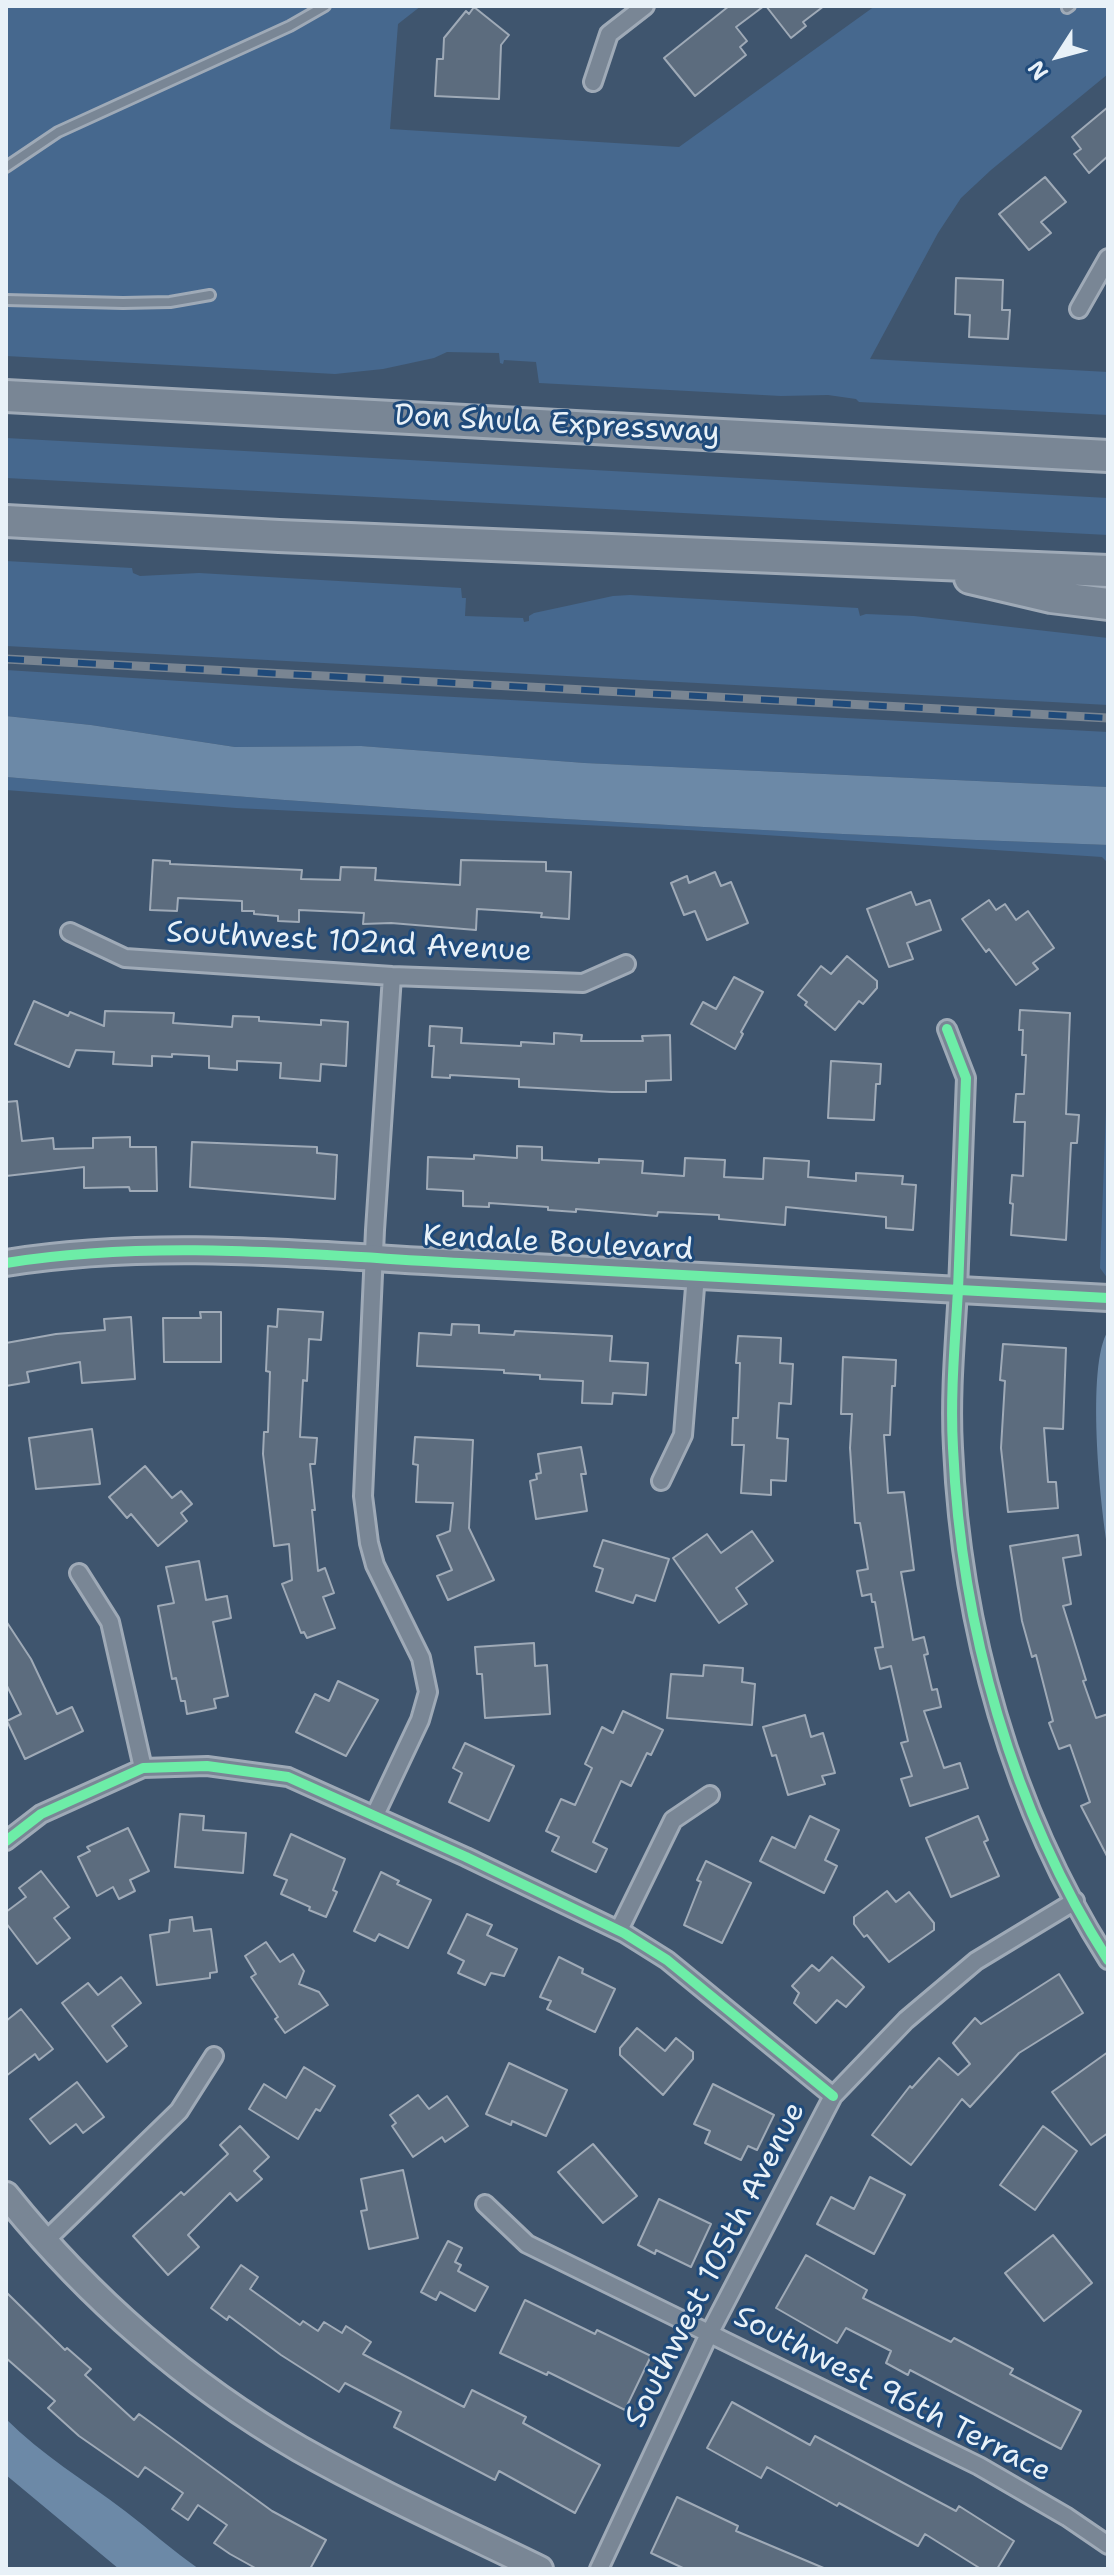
<!DOCTYPE html>
<html>
<head>
<meta charset="utf-8">
<style>
  body { margin:0 }
  #map { position:relative; width:1114px; height:2575px; overflow:hidden; background:#3f556e; font-family:"Shantell Sans",sans-serif }
  canvas { display:block }
  .frame { position:absolute; inset:0; border:8px solid #e8f1f8; pointer-events:none }
  .north { position:absolute; left:1018px; top:16px; width:80px; height:80px; -webkit-text-stroke:6px #1f4a7a; paint-order:stroke; rotate:234deg; font-size:22px; font-weight:700; line-height:32px; text-align:center; color:#e8f1f8 }
  .north::after { content:''; display:block; margin:auto; width:28px; height:36px; background:#e8f1f8; clip-path:polygon(50% 0,100% 100%,50% 72%,0 100%) }
</style>
</head>
<body>
<div id="map">
<canvas width="1114" height="2575"></canvas>
<div class="frame"></div>
<div class="north">N</div>
</div>
<script>
const ctx = document.querySelector('canvas').getContext('2d');
ctx.lineJoin = 'round';
function fillPath(path, color) {
  ctx.fillStyle = color;
  ctx.fill(path, 'evenodd');
}
function strokePath(path, color, width, dash) {
  ctx.strokeStyle = color;
  ctx.lineWidth = width;
  ctx.lineCap = dash ? 'butt' : 'round';
  ctx.setLineDash(dash || []);
  ctx.stroke(path);
}
function label(font, color, halo, rows, align = 'center') {
  ctx.font = font + ' "Shantell Sans",sans-serif';
  ctx.lineWidth = 6;
  ctx.setLineDash([]);
  ctx.textBaseline = 'middle';
  ctx.strokeStyle = halo;
  ctx.fillStyle = color;
  for (const [text, x, y, turn = 0] of rows) {
    ctx.save();
    ctx.translate(x, y);
    ctx.rotate((+turn || 0) * Math.PI / 180);
    ctx.textAlign = isNaN(turn) ? turn : align;
    if (halo) ctx.strokeText(text, 0, 0);
    ctx.fillText(text, 0, 0);
    ctx.restore();
  }
}
fillPath(new Path2D(`
  M6,6H421L398,24L390,129L679,147L875,6H1108V74L991,170L961,198L938,233L870,359L1108,372V415L859,402L856,399L828,395L781,396L539,383L536,362L504,360L503,364L500,363L499,353L447,352L434,358L383,369L335,374L6,356Z
  M6,438L1108,498V535L6,478Z
  M6,561L132,568L133,573L140,576L199,573L461,588L462,598H466L465,616L523,618L524,622L529,621V616L534,613L613,596L630,595L858,608L860,616L866,614L914,616L1108,638V705L6,646Z
  M6,670L324,690L1108,732V787L585,763L361,746L235,747L91,725L6,716Z
  M6,777C373,810 740,832 1108,845V863L1102,857L688,830L236,808L6,790Z
  M1108,1057L1106,1256L1108,1279L1100,1268Z`), '#46688e');
fillPath(new Path2D(`
  M6,716L91,725L235,747L361,746L585,763L1108,787V845C740,832 373,810 6,777Z
  M1108,1331V1550C1100,1506 1086,1365 1108,1331Z
  M6,2419C42,2455 84,2480 125,2511C150,2530 173,2551 199,2569H119L6,2475Z`), '#6c89a7');
const building = new Path2D(`
  M729,6H764L736,27L747,41L740,47L746,55L695,96L664,58Z
  M766,6H824L803,22L806,26L791,38Z
  M474,7L509,35L501,45L499,99L435,96L437,59H443L444,38L466,11L469,14Z
  M1108,107V156L1089,173L1074,154L1081,149L1072,137Z
  M1045,177L1066,202L1041,222L1051,233L1029,250L999,214Z
  M956,278L1003,280L1002,310H1010L1008,339L969,337L970,315L955,314Z
  M153,860L170,861V864L302,870L301,879L340,880L341,867L376,868L375,880L460,885L461,860L546,862V871L571,872L569,919L541,917L542,913L477,909L476,930L391,923L363,924L364,913L299,910V922L278,921V916L254,914V911H242V901L178,898L177,911L150,910Z
  M715,872L721,886L731,882L748,923L707,940L695,911L684,915L671,883L687,876L689,883Z
  M911,892L916,905L930,900L941,930L907,943L913,959L889,967L867,909Z
  M989,900L996,910L1005,904L1016,920L1028,911L1054,948L1033,963L1038,969L1016,985L989,949L986,952L962,919Z
  M847,956L877,981V988L863,1004L859,1001L835,1030L805,1005L807,1002L798,995L821,966L831,974Z
  M734,977L763,992L741,1032L743,1034L735,1049L691,1024L703,1002L716,1009Z
  M34,1001L68,1016L70,1012L104,1026L105,1011L174,1013L173,1023L232,1027L233,1016L259,1017V1021L321,1025V1020L348,1022L346,1066L321,1064L320,1081L280,1078L281,1063L237,1061V1070L209,1068V1056L172,1054V1057L152,1056V1066L113,1064L114,1052L76,1050L69,1067L15,1044Z
  M1020,1010L1070,1013L1066,1114L1079,1115L1077,1143H1071L1066,1240L1011,1235L1013,1204L1010,1203L1012,1175L1023,1176L1025,1122H1014L1016,1094H1024L1026,1055H1022L1023,1030H1019Z
  M430,1026L462,1028L461,1043L521,1046V1042L554,1044V1033L582,1035L581,1041H643L642,1036L670,1035L671,1080L646,1081V1092H612L519,1087V1079L450,1075V1078L432,1077L434,1046H429Z
  M831,1061L881,1064L880,1084H876L874,1120L828,1118Z
  M17,1101L22,1141L53,1138L54,1149L93,1148V1138L130,1137V1147H156L157,1191H130L129,1187L84,1188V1167L6,1176V1102Z
  M192,1142L317,1147V1153L337,1155L335,1199L190,1187Z
  M517,1146L542,1147V1160L599,1163V1159L643,1161L642,1173L684,1176L685,1158L725,1160L724,1177L763,1179L764,1158L809,1161L808,1177L856,1181V1173L903,1176L902,1184L916,1185L913,1230L886,1228V1217L786,1207L785,1225L719,1219V1215L658,1212L657,1216L576,1209V1212L548,1210V1207L489,1203V1207L463,1206V1191L427,1189L428,1157L474,1159V1155L517,1158Z
  M278,1309L323,1312L321,1340L309,1339L307,1381L303,1380L300,1437L317,1438L315,1464H310L315,1510H312L318,1571L325,1568L334,1593L323,1597L335,1628L307,1638L304,1632L301,1633L282,1584L292,1580L289,1544L274,1546L263,1454L264,1432H268L270,1372L266,1371L268,1326L277,1327Z
  M200,1312H221V1362H164L163,1318H201Z
  M131,1317L135,1379L82,1383L80,1362L27,1372L29,1382L6,1386V1343L56,1334L105,1330L104,1319Z
  M452,1324L479,1325V1333L514,1335L515,1331L612,1336L610,1361L648,1363L646,1395L613,1393L612,1404L582,1403L583,1381L540,1379V1375L504,1373V1370L417,1366L419,1333L451,1335Z
  M738,1336L781,1338L780,1363L793,1364L791,1404L779,1403L777,1438L788,1439L786,1481L771,1480V1495L741,1493L744,1445H732L733,1418H738L740,1363H736Z
  M1003,1344L1066,1348L1063,1429L1044,1428L1048,1482H1056L1058,1508L1008,1512L1001,1448L1005,1381L1000,1380Z
  M843,1357L896,1360L895,1386H892L890,1435H884L888,1493L904,1492L914,1570L901,1572L913,1640L924,1637L928,1654L924,1655L932,1690L937,1689L941,1707L924,1711L944,1768L960,1763L968,1788L910,1806L901,1779L912,1776L901,1743L908,1741L891,1666L880,1669L875,1648L883,1647L875,1602H872L871,1594L862,1596L857,1571L868,1569L860,1523H855L850,1448L852,1414H841Z
  M92,1429L100,1484L36,1489L29,1438Z
  M415,1437L473,1440L469,1528L494,1580L448,1600L437,1576L452,1570L437,1536L450,1531L453,1503L416,1502L418,1465L413,1464Z
  M581,1447L586,1474H581L587,1511L536,1519L530,1481L537,1479L536,1474L541,1473L538,1454Z
  M145,1466L172,1498L181,1491L192,1504L181,1513L187,1521L158,1546L131,1514L127,1518L109,1497Z
  M752,1531L773,1561L736,1588L747,1604L719,1623L673,1558L707,1534L721,1553Z
  M1078,1535L1081,1555L1063,1558L1071,1604L1063,1606L1086,1680L1083,1681L1096,1718L1108,1714V1858L1081,1806L1090,1802L1070,1745L1059,1749L1049,1723L1053,1721L1036,1655L1032,1657L1022,1621L1010,1546Z
  M603,1540L669,1559L655,1601L636,1595L633,1603L596,1591L603,1569L594,1566Z
  M199,1561L206,1600L227,1596L231,1618L213,1622L228,1696L214,1699L216,1708L187,1714L185,1701H181L176,1678L172,1679L158,1606L174,1603L166,1567Z
  M6,1621L31,1659L57,1714L72,1707L83,1731L25,1759L7,1721L21,1714L6,1684Z
  M534,1643L535,1666L547,1665L550,1714L485,1718L482,1674H477L475,1647Z
  M704,1665L743,1668L742,1682L755,1684L752,1725L667,1718L671,1674L703,1676Z
  M338,1681L378,1700L346,1756L296,1732L315,1694L329,1701Z
  M623,1711L663,1730L651,1755L647,1753L631,1786L621,1781L593,1842L607,1849L596,1872L552,1851L559,1837L546,1831L561,1799L575,1805L592,1768L585,1764L602,1727L613,1733Z
  M805,1715L811,1737L823,1733L835,1773L822,1776L825,1784L788,1795L776,1755L772,1756L763,1727Z
  M465,1743L514,1766L489,1821L449,1802L462,1773L453,1768Z
  M180,1814L204,1816L203,1830L246,1833L243,1873L175,1867Z
  M810,1816L839,1830L825,1860L837,1866L824,1893L760,1861L772,1837L795,1848Z
  M978,1816L988,1840L984,1842L999,1876L951,1897L926,1838Z
  M128,1828L149,1871L130,1880L135,1891L119,1899L113,1887L97,1896L78,1857L90,1851L87,1847Z
  M291,1834L345,1859L333,1890L337,1892L326,1917L309,1910L310,1907L281,1894L287,1880L274,1875Z
  M706,1861L751,1883L722,1943L684,1925L701,1882L697,1880Z
  M41,1871L69,1907L54,1918L70,1938L37,1964L6,1923V1912L26,1897L19,1888Z
  M381,1872L399,1881L397,1884L431,1900L408,1948L379,1934L375,1941L354,1931Z
  M887,1891L896,1902L909,1892L934,1923V1930L889,1962L867,1935L864,1937L854,1924V1917Z
  M467,1914L492,1925L487,1935L517,1949L504,1976L491,1973L485,1985L458,1973L464,1961L448,1953Z
  M192,1917L194,1931L211,1929L217,1972L210,1973V1978L157,1985L150,1935L169,1932L170,1920Z
  M266,1942L280,1962L293,1954L304,1971L299,1984L319,1992L328,2005L285,2033L275,2019L278,2017L251,1977L256,1974L245,1956Z
  M559,1957L583,1969L582,1973L615,1989L595,2032L547,2009L551,2001L540,1997Z
  M832,1957L864,1987L846,2007L837,2000L816,2023L794,2003L799,1993L792,1986L812,1965L819,1971Z
  M1059,1974L1083,2013L1019,2053L970,2107L962,2099L911,2165L872,2135L910,2086L912,2088L939,2058L958,2075L970,2064L953,2043L975,2018L981,2024Z
  M121,1977L141,2003L112,2026L127,2046L107,2062L62,2003L88,1983L98,1995Z
  M21,2009L53,2049L39,2060L35,2054L6,2076V2021Z
  M637,2028L665,2051L676,2038L693,2052V2059L663,2095L620,2055V2048Z
  M1108,2052V2133L1091,2145L1052,2092Z
  M509,2063L567,2090L546,2136L512,2121L511,2125L486,2114Z
  M304,2067L335,2086L320,2111L316,2109L298,2139L249,2109L264,2084L286,2098Z
  M77,2082L104,2117L83,2133L76,2124L50,2144L30,2119Z
  M713,2084L774,2115L757,2150L748,2146L741,2160L705,2143L710,2131L694,2124Z
  M418,2095L429,2109L447,2096L468,2126L445,2142L442,2137L413,2157L392,2126L396,2123L390,2115Z
  M240,2126L269,2157L254,2171L262,2179L237,2201L230,2193L188,2235L199,2247L168,2275L133,2236L181,2192L184,2195L228,2154L220,2145Z
  M1043,2126L1077,2151L1035,2210L1000,2185Z
  M593,2144L637,2196L603,2223L558,2172Z
  M403,2170L418,2238L369,2249L361,2211L367,2210L361,2179Z
  M870,2177L905,2195L874,2254L817,2224L831,2197L854,2209Z
  M659,2199L711,2224L691,2267L656,2250L655,2254L638,2245Z
  M1053,2235L1092,2283L1044,2321L1005,2273Z
  M448,2241L462,2248L455,2262L461,2265L458,2271L488,2287L475,2311L440,2292L436,2300L421,2292Z
  M806,2255L867,2290L863,2298L951,2342L954,2338L1013,2369L1010,2374L1081,2411L1061,2449L910,2370L908,2375L886,2363L891,2351L846,2328L837,2343L776,2308Z
  M241,2265L258,2277L250,2289L300,2325L303,2321L318,2331L324,2322L342,2333L346,2326L371,2342L363,2354L464,2407L472,2390L526,2417L523,2423L600,2465L575,2513L499,2471L495,2480L394,2427L401,2412L345,2383L339,2392L281,2355L229,2316L227,2320L211,2308Z
  M6,2292L65,2350L67,2348L91,2369L85,2375L134,2420L139,2414L272,2511L326,2540L310,2569H257L230,2554L214,2543L227,2525L198,2505L188,2520L172,2509L183,2493L145,2467L138,2477L79,2436L48,2408L55,2401L6,2358Z
  M525,2300L595,2334L597,2330L651,2356L625,2410L548,2372L547,2375L500,2353Z
  M732,2402L810,2445L815,2436L956,2511L959,2506L1014,2541L997,2569H981L925,2534L918,2546L839,2503L837,2506L767,2467L761,2478L707,2448Z
  M677,2497L738,2526L736,2531L826,2569H685L651,2553Z`);
fillPath(building, '#5c6c7e');
strokePath(building, '#9faab7', 2);
const lane = new Path2D(`
  M1067,8L1070,6
  M6,167L58,132L290,26L325,6
  M6,300L123,303L170,302L210,295`);
const street = new Path2D(`
  M593,82L609,34L645,6
  M1079,309L1108,258
  M70,932L125,958L392,976L583,983L626,964
  M947,1029L966,1078C963,1149 961,1220 958,1290C955,1343 950,1395 953,1448C961,1626 1012,1810 1108,1960
  M661,1481L683,1435L696,1275
  M79,1573L110,1622L143,1768
  M375,1815L420,1720L428,1692L421,1658L375,1565L369,1543L363,1496L375,1230L392,976
  M6,1841L41,1814L143,1768L207,1766L288,1777L466,1857L624,1933L667,1960L833,2096
  M619,1930L673,1820L710,1795
  M485,2204L527,2244L979,2466L1067,2517L1108,2545
  M45,2241L179,2111L214,2056
  M599,2569L709,2334L833,2096L906,2020L976,1961L1075,1901`);
const secondary = new Path2D(`
  M6,1263C155,1239 310,1255 460,1263C676,1274 892,1287 1108,1298
  M6,2195C87,2296 187,2384 300,2449C378,2493 460,2530 540,2569`);
const highway = new Path2D(`
  M6,396L1108,456
  M6,521L279,536L1108,571
  M970,578L1051,597L1108,604`);
strokePath(lane, '#9faab7', 14);
strokePath(street, '#9faab7', 22);
strokePath(secondary, '#9faab7', 30);
strokePath(highway, '#9faab7', 36);
strokePath(lane, '#798695', 8);
strokePath(street, '#798695', 16);
strokePath(secondary, '#798695', 24);
strokePath(highway, '#798695', 30);
const rail = new Path2D(`
  M6,659L1108,718`);
strokePath(rail, '#798592', 9);
strokePath(rail, '#1f4a7a', 6, [18]);
strokePath(new Path2D(`
  M947,1029L966,1078C963,1149 961,1220 958,1290C955,1343 950,1395 953,1448C961,1626 1012,1810 1108,1960
  M6,1263C155,1239 310,1255 460,1263C676,1274 892,1287 1108,1298
  M6,1841L41,1814L143,1768L207,1766L288,1777L466,1857L624,1933L667,1960L833,2096`), '#6deda7', 10);
label('30px', '#e8f1f8', '#1f4a7a', [
  ["Don Shula Expressway",557,425,3],
  ["Southwest 102nd Avenue",349,943,3],
  ["Kendale Boulevard",558,1244,3],
  ["Southwest 105th Avenue",716,2265,-63],
  ["Southwest 96th Terrace",892,2395,27]
]);
</script>
</body>
</html>
